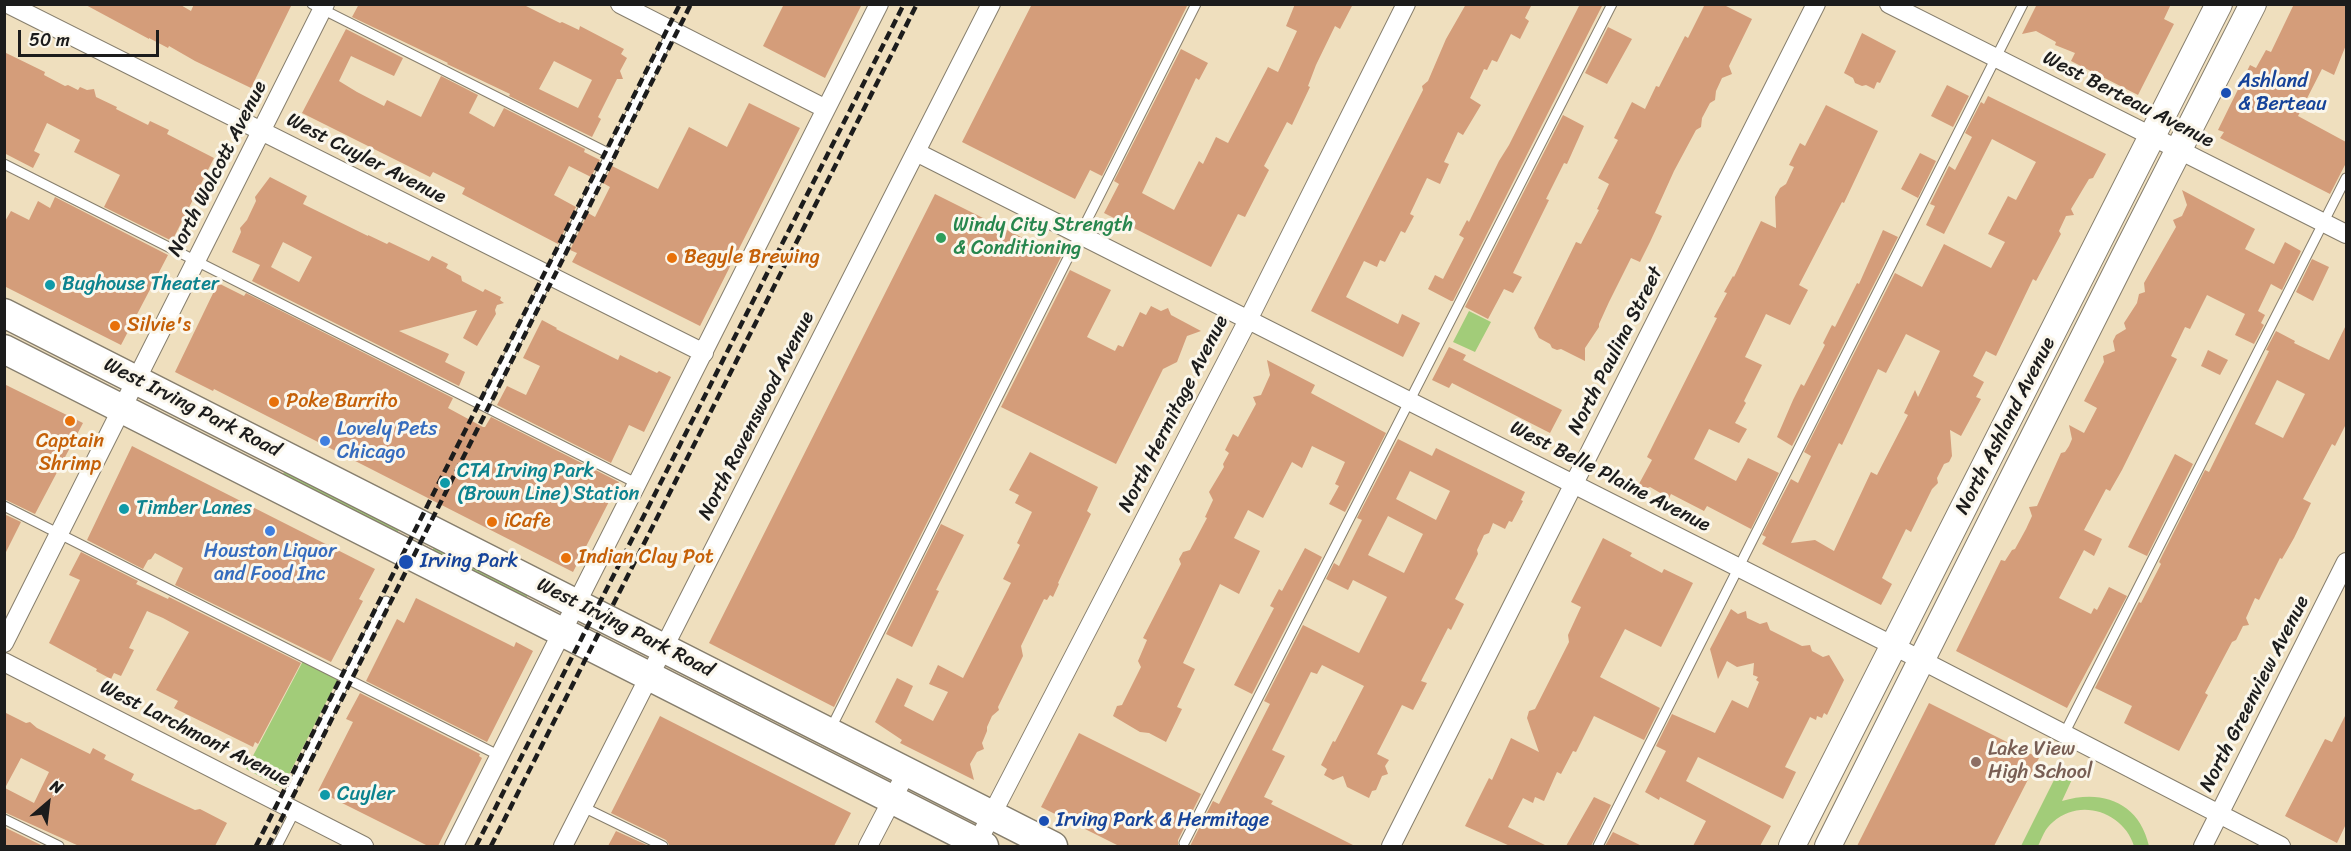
<!DOCTYPE html>
<html>
<head>
<meta charset="utf-8">
<style>
  body { margin:0 }
  #map { position:relative; width:2351px; height:851px; overflow:hidden; background:#efdfbe; font-family:Sriracha,sans-serif }
  canvas { display:block }
  .frame { position:absolute; inset:0; border:6px solid #1c1c1c; pointer-events:none }
  .north { position:absolute; left:18px; top:773px; width:60px; height:60px; -webkit-text-stroke:4px #fbf7ec; paint-order:stroke; rotate:28deg; font-size:16px; font-weight:700; line-height:24px; text-align:center; color:#1c1c1c }
  .north::after { content:''; display:block; margin:auto; width:21px; height:27px; background:#1c1c1c; clip-path:polygon(50% 0,100% 100%,50% 72%,0 100%) }
  .scale { position:absolute; left:18px; top:30px; width:141px; height:27px; box-sizing:border-box; border:3px solid #1c1c1c; border-top:0; padding-left:8px; font-size:18px; line-height:21px; white-space:nowrap; color:#1c1c1c; -webkit-text-stroke:4px #fbf7ec; paint-order:stroke }
</style>
</head>
<body>
<div id="map">
<canvas width="2351" height="851"></canvas>
<div class="frame"></div>
<div class="north">N</div>
<div class="scale">50 m</div>
</div>
<script>
const ctx = document.querySelector('canvas').getContext('2d');
ctx.lineJoin = 'round';
function fillPath(path, color) {
  ctx.fillStyle = color;
  ctx.fill(path, 'evenodd');
}
function strokePath(path, color, width, dash) {
  ctx.strokeStyle = color;
  ctx.lineWidth = width;
  ctx.lineCap = dash ? 'butt' : 'round';
  ctx.setLineDash(dash || []);
  ctx.stroke(path);
}
function label(font, color, halo, rows, align = 'center') {
  ctx.font = font + ' Sriracha,sans-serif';
  ctx.lineWidth = 6;
  ctx.setLineDash([]);
  ctx.textBaseline = 'middle';
  ctx.strokeStyle = halo;
  ctx.fillStyle = color;
  for (const [text, x, y, turn = 0] of rows) {
    ctx.save();
    ctx.translate(x, y);
    ctx.rotate((+turn || 0) * Math.PI / 180);
    ctx.textAlign = isNaN(turn) ? turn : align;
    if (halo) ctx.strokeText(text, 0, 0);
    ctx.fillText(text, 0, 0);
    ctx.restore();
  }
}
fillPath(new Path2D(`
  M1469,311L1491,322L1475,352L1453,342Z
  M284,472L297,475L400,528L395,537L281,479Z
  M435,546L529,593L524,602L430,554Z
  M303,661L338,679L282,788L246,769Z
  M2060,768L2074,775L2062,801C2102,789 2139,802 2149,846H2134C2124,813 2081,797 2053,822C2045,828 2042,838 2038,846H2021Z`), '#a2cc79');
fillPath(new Path2D(`
  M84,4H179L191,11L194,4H292L251,88L195,61L169,46L168,48L149,38V39Z
  M359,4H522L560,23L562,22L579,30L580,26L624,49L621,54L627,58L620,71L623,79H617L598,117L601,119L592,137L509,96L510,94L447,64L448,63L352,17ZM554,61L592,80L578,108L539,89Z
  M784,4H862L825,78L763,46Z
  M1032,4H1188L1102,176L1090,170L1075,199L962,142Z
  M1295,4H1353L1340,29L1335,26L1316,65L1308,86L1310,87L1292,125L1287,122L1264,166L1269,170L1245,217L1238,214L1211,267L1104,213L1119,184L1114,181L1181,49L1208,63L1199,80L1196,78L1142,193L1174,210L1199,161L1203,164L1216,137L1228,143L1268,67L1278,72L1297,31L1286,26Z
  M1466,4H1532L1525,18L1529,21L1520,39L1511,34L1497,62L1492,60L1487,70L1484,69L1470,98L1481,105L1463,135L1458,132L1444,162L1449,164L1440,184L1427,178L1410,214L1414,216L1405,233L1401,231L1385,262L1380,260L1377,267L1364,261L1346,297L1398,324L1402,314L1420,323L1403,357L1311,311L1423,90L1422,86L1428,81L1446,39Z
  M1580,4H1603L1453,301H1451L1428,289L1435,275L1443,279L1464,238L1459,235L1467,220L1469,222L1499,161L1509,145Z
  M1705,4H1722L1752,19L1729,66L1732,74L1722,78L1716,91L1715,100L1710,103L1702,118L1701,127L1696,130L1674,171L1655,213L1662,216L1650,242L1640,262L1631,258L1609,302L1599,324V327L1585,348V361L1561,349L1557,350L1552,348L1550,344L1539,338L1534,328L1576,242L1581,244L1599,210L1597,209L1609,184L1598,178L1618,140L1614,138L1632,102L1645,109L1656,86L1659,87L1685,36L1688,38Z
  M2037,4H2171L2164,19L2174,24L2138,95L2071,61L2075,53L2055,45L2056,42L2036,31L2022,34Z
  M2294,4H2346V45L2334,75L2322,69L2298,116L2346,142V163L2330,194L2220,138L2224,132L2218,130L2250,65L2256,68L2266,50L2271,52Z
  M1608,27L1632,39L1607,84L1585,73Z
  M346,29L403,58L394,76L351,56L339,81L357,92L384,106L387,100L421,117L441,76L478,95L469,113L494,127L504,108L585,149L584,152L600,160L591,177L569,166L554,195L576,207L558,244L462,194L465,188L433,172L430,177L302,113Z
  M1862,33L1896,51L1880,83L1877,82L1874,89L1866,85L1862,86L1855,83L1853,78L1844,73Z
  M4,52L45,72L44,75L65,86L68,85L78,90L80,87L87,90L94,89L96,97L117,107L116,109L148,125L150,121L169,130L167,134L214,158L172,241L104,207L120,175L74,152L80,140L47,123L34,151L40,154L33,168L4,153Z
  M1947,85L1969,96L1953,127L1931,116Z
  M1988,96L2106,154L2093,178L2089,179L2071,209L2074,215L2066,216L2059,231L2061,234L2036,281L2033,279L1996,356L1986,351L1973,376L1984,382L1976,397L1981,399L1961,436L1950,430L1952,456L1949,462L1944,464L1937,478L1938,483L1932,489L1911,532L1906,529L1882,578L1892,584L1881,605L1762,544L1766,537L1762,535L1791,479L1798,483L1811,456L1804,452L1895,273L1922,287L1944,244L1991,268L2005,242L1988,234L2008,196L2016,200L2036,162L1992,139L1944,234L1926,225L1935,206L1930,204L1949,166L1955,170L1972,137L1965,133L1981,102L1984,104ZM1906,334L1940,351L1918,397L1915,390L1904,413L1908,415L1877,475L1871,472L1834,551L1815,540L1791,543L1839,443L1842,445L1878,369L1886,373Z
  M749,103L800,128L700,326L572,262L577,253L570,250L588,213L595,217L610,187L603,183L612,166L658,189L689,127L727,147Z
  M1826,105L1878,131L1844,203L1842,202L1799,285L1808,290L1790,325L1766,314L1745,357L1762,365L1744,401L1746,403L1735,423L1747,429L1739,443L1709,429L1694,459L1736,481L1748,458L1779,473L1751,529L1707,506L1704,511L1671,494L1669,498L1650,487L1634,493L1652,460L1647,457L1658,435L1717,318L1714,317L1727,293L1724,292L1733,276L1734,277L1761,221L1776,228L1775,197L1780,188L1786,184L1794,167L1789,165L1800,143L1805,146Z
  M1563,115L1584,126L1567,164L1564,163L1546,199L1549,200L1513,273L1522,277L1513,293L1504,289L1488,319L1465,307Z
  M1920,153L1936,161L1918,198L1901,189Z
  M270,177L307,196L303,204L368,236V235L387,244L389,242L429,261L432,256L448,264L446,268L461,276L462,281L483,292L485,289L501,297L500,300L504,303L497,305L495,310L496,314L477,346L463,338L477,310L399,331L449,354L445,362L465,372L459,386L252,281L260,265L232,252L241,232L240,228L247,220L256,201L255,197ZM283,242L312,257L299,282L271,267Z
  M2182,190L2255,229L2245,249L2274,264L2285,242L2301,251L2282,290L2271,284L2258,311L2265,315L2261,323L2264,325L2254,344L2235,335L2245,314L2207,295L2190,329L2185,327L2171,356L2177,359L2122,470L2110,491L2106,489L2084,530L2102,539L2094,556L2084,550L2059,598L2091,614L2094,608L2097,610L2109,587L2127,596L2067,708L1956,651L2001,560L2005,561L2012,550L2015,549L2026,529L2032,516L2029,507L2037,506L2061,453L2065,452L2069,446L2072,439L2069,425L2084,433L2097,408L2084,401L2104,362L2103,356L2115,351L2113,341L2116,335L2126,329L2124,323L2137,303L2139,294L2145,292L2144,283L2176,227L2173,220L2182,216L2187,205Z
  M935,194L1061,257L834,707L709,643Z
  M55,197L168,255L121,345L4,286V223L11,211L29,220L38,201L50,208Z
  M1883,230L1898,237L1792,446L1777,437L1793,400L1801,384L1804,386L1825,345L1823,343L1832,325L1835,327L1857,283L1859,284Z
  M2312,259L2329,267L2313,301L2296,292Z
  M1070,270L1111,290L1087,337L1115,351L1118,345L1123,347L1140,312L1146,315L1151,306L1161,311L1168,308L1171,315L1201,331L1187,336L1177,362L1163,369L1116,464L1001,407Z
  M218,283L244,296L246,293L453,398L448,408L483,427H485L491,417L619,482L573,572L214,389L213,391L175,372Z
  M542,320L557,328L556,329L618,360L620,355L657,373L659,371L671,377L644,432L629,425L611,463L497,405L507,386L526,395L540,366L523,358Z
  M2346,325V424L2335,446L2332,444L2303,499L2311,503L2294,538L2282,559L2280,558L2259,600L2255,598L2246,618L2249,625L2243,626L2236,640L2232,642L2205,693L2208,695L2179,751L2124,723L2132,706L2095,688L2139,602L2141,603L2161,564L2159,562L2205,470L2209,472L2269,351L2266,350L2276,331L2295,341L2294,343L2329,360ZM2277,380L2305,394L2283,438L2255,424Z
  M1449,347L1466,355L1463,360L1562,410L1550,433L1452,383L1449,388L1432,380Z
  M2208,350L2228,360L2220,375L2201,366Z
  M1267,360L1315,385L1311,393L1386,433L1345,512L1329,504L1339,486L1335,484L1345,462L1312,446L1302,468L1292,462L1263,518L1248,510L1234,538L1260,551L1239,594L1220,584L1183,663L1195,669L1177,707L1182,709L1166,742L1149,733L1140,732L1113,716L1117,706L1122,705L1141,667L1138,661L1147,640L1143,638L1181,564L1179,559L1183,552L1190,550L1207,518L1205,517L1213,500L1209,492L1224,467L1223,464L1229,453L1225,450L1233,434L1238,437L1256,404L1253,397L1261,395L1270,375Z
  M4,384L83,423L35,514L4,499Z
  M1398,439L1432,456L1436,448L1525,492L1521,500L1523,501L1512,522L1509,521L1505,529L1493,523L1489,533L1484,535L1477,550L1478,554L1455,599L1464,604L1451,630L1448,628L1421,681L1427,683L1413,710L1402,705L1377,754L1389,760L1385,766L1388,774L1382,776L1376,790L1372,791L1369,798L1347,787L1343,776L1333,780L1324,775L1327,769L1321,765L1333,741L1335,742L1364,686L1322,665L1317,674L1311,672L1272,750L1285,756L1264,797L1273,801L1271,804L1355,846H1190L1213,801L1219,804L1270,704L1264,701L1303,625L1359,653L1387,597L1353,580L1348,590L1326,579L1334,563L1339,566L1362,520L1357,518ZM1410,471L1450,491L1436,520L1396,499ZM1388,516L1423,534L1404,573L1368,555Z
  M132,446L375,569L359,599L363,601L331,662L175,585L183,568L155,553L151,559L148,560L143,569L87,540Z
  M1030,452L1098,487L1087,511L1091,514L1058,583L1059,584L1053,597L1050,595L1047,600L1044,599L1021,646L1023,656L998,707L999,710L992,716L987,727V731L982,743L984,749L977,752L970,764L974,780L900,743L902,740L875,722L897,678L913,686L904,706L933,721L948,692L929,684L938,665L963,678L1011,583L1003,579L1020,545L1017,543L1032,512L1015,503L1019,495L1009,490Z
  M2175,454L2193,464L2147,556L2128,547Z
  M4,514L21,522L4,556Z
  M941,524L964,535L936,590L939,591L912,647L886,634Z
  M1603,538L1632,553L1630,556L1662,573L1664,569L1693,583L1661,647L1625,629L1600,677L1660,708L1644,740L1594,716L1576,752L1573,751L1561,774L1557,772L1544,801L1535,797L1533,803L1523,798L1508,827L1547,846H1510L1465,826L1489,778L1492,780L1511,738L1539,752L1527,718L1529,711L1535,709L1569,642L1568,635L1581,607L1571,602Z
  M1305,548L1322,557L1252,694L1234,685L1274,608L1270,606L1279,589L1282,591Z
  M81,552L138,581L136,584L168,599L169,597L301,663L258,744L255,742L253,747L174,708L178,701L156,690L189,632L163,618L147,611L129,648L134,650L121,676L114,673L111,679L96,671L97,669L49,643L80,580L69,575Z
  M416,598L514,647L516,642L533,651L487,742L366,681L397,619L404,623Z
  M1731,609L1738,614L1746,611L1747,618L1760,624L1767,622L1770,630L1802,646L1810,645L1812,651L1823,657L1829,655L1844,680L1827,715L1824,713L1822,718L1817,716L1816,720L1810,717L1785,767L1796,772L1783,799L1698,757L1686,781L1771,826L1760,846H1693L1706,821L1660,797L1659,800L1645,792L1666,751L1656,746L1672,714L1715,733L1732,700L1748,708L1759,682L1756,680L1758,677L1753,675L1754,663L1737,667L1727,661L1718,679L1710,649Z
  M360,693L480,754L479,756L482,758L438,846H428L318,791L353,722L346,719Z
  M1929,703L2039,758L1994,846H1857Z
  M4,712L26,723L30,722L37,728L90,754L93,748L106,755L104,759L134,774L131,780L195,810L200,809L227,823L215,846H79L4,812ZM21,758L49,772L34,803L5,788Z
  M2346,714V824L2337,843L2285,816L2325,739L2332,742Z
  M660,716L851,813L834,846H670L666,840L611,813Z
  M1079,733L1201,794L1178,840V846H1119L1041,807Z
  M1594,797L1611,805L1591,846H1566Z
  M4,827L41,845L40,846H4Z
  M616,831L649,846H608Z
  M1613,832L1642,846H1605Z`), '#d49d7a');
const lane = new Path2D(`
  M312,4L610,154
  M4,164L638,484
  M484,406L672,31
  M4,506L500,756
  M831,728L1196,4
  M2064,734L2346,178
  M283,805L386,601
  M583,807L663,846
  M4,819L59,846
  M1184,843L1612,4
  M277,846L295,811
  M1598,846L2023,4`);
const street = new Path2D(`
  M8,4L704,353
  M620,4L826,109
  M1889,4L2346,234
  M916,152L1894,646L2281,846
  M4,643L325,4
  M4,662L364,846
  M977,843L1248,320L1406,4
  M454,846L879,4
  M563,846L991,4
  M868,846L906,773
  M1391,846L1816,4
  M2203,846L2346,562`);
const secondary = new Path2D(`
  M1792,846L2219,4
  M1828,846L2126,253L2253,4`);
const primary = new Path2D(`
  M4,313L1053,846
  M4,349L984,846`);
strokePath(lane, '#867e6d', 11);
strokePath(street, '#867e6d', 20);
strokePath(secondary, '#867e6d', 28);
strokePath(primary, '#867e6d', 31);
strokePath(lane, '#fff', 9);
strokePath(street, '#fff', 18);
strokePath(secondary, '#fff', 26);
strokePath(primary, '#fff', 28);
strokePath(new Path2D(`
  M256,846L680,4
  M268,846L691,4
  M476,846L904,4
  M491,846L917,4`), '#1c1c1c', 4.5, [9, 4.5]);
for (const [x, y, r, color] of [
  [2226,93,6,"#1a4fb4"],
  [941,238,6,"#2e9e5b"],
  [672,258,6,"#e8710a"],
  [50,285,6,"#0f9aa8"],
  [115,326,6,"#e8710a"],
  [274,402,6,"#e8710a"],
  [70,421,6,"#e8710a"],
  [325,441,6,"#3f7fe0"],
  [445,483,6,"#0f9aa8"],
  [124,509,6,"#0f9aa8"],
  [492,522,6,"#e8710a"],
  [270,531,6,"#3f7fe0"],
  [566,558,6,"#e8710a"],
  [406,562,8,"#1a4fb4"],
  [1976,762,6,"#8d6e63"],
  [325,795,6,"#0f9aa8"],
  [1044,821,6,"#1a4fb4"]
]) {
  const dot = new Path2D();
  dot.arc(x, y, r, 0, 2 * Math.PI);
  ctx.fillStyle = color;
  ctx.fill(dot);
  strokePath(dot, '#fbf7ec', 2);
}
label('20px', '#164399', '#fbf7ec', [
  ["Ashland",2238,82],
  ["& Berteau",2238,105],
  ["Irving Park",420,562],
  ["Irving Park & Hermitage",1056,821]
], 'left');
label('20px', '#1c1c1c', '#fbf7ec', [
  ["West Berteau Avenue",2128,100,27],
  ["West Cuyler Avenue",366,159,27],
  ["North Wolcott Avenue",218,169,-63],
  ["North Paulina Street",1616,351,-63],
  ["West Irving Park Road",192,408,27],
  ["North Hermitage Avenue",1174,414,-63],
  ["North Ravenswood Avenue",757,416,-63],
  ["North Ashland Avenue",2006,426,-63],
  ["West Belle Plaine Avenue",1610,477,27],
  ["West Irving Park Road",625,628,27],
  ["North Greenview Avenue",2255,694,-63],
  ["West Larchmont Avenue",195,734,27]
]);
label('20px', '#27864d', '#fbf7ec', [
  ["Windy City Strength",953,226],
  ["& Conditioning",953,249]
], 'left');
label('20px', '#c56008', '#fbf7ec', [
  ["Begyle Brewing",684,258],
  ["Silvie's",127,326],
  ["Poke Burrito",286,402],
  ["Captain",70,442,"center"],
  ["Shrimp",70,465,"center"],
  ["iCafe",504,522],
  ["Indian Clay Pot",578,558]
], 'left');
label('20px', '#0d838f', '#fbf7ec', [
  ["Bughouse Theater",62,285],
  ["CTA Irving Park",457,472],
  ["(Brown Line) Station",457,495],
  ["Timber Lanes",136,509],
  ["Cuyler",337,795]
], 'left');
label('20px', '#366cbe', '#fbf7ec', [
  ["Lovely Pets",337,430],
  ["Chicago",337,453],
  ["Houston Liquor",270,552,"center"],
  ["and Food Inc",270,575,"center"]
], 'left');
label('20px', '#785e54', '#fbf7ec', [
  ["Lake View",1988,750],
  ["High School",1988,773]
], 'left');
</script>
</body>
</html>
